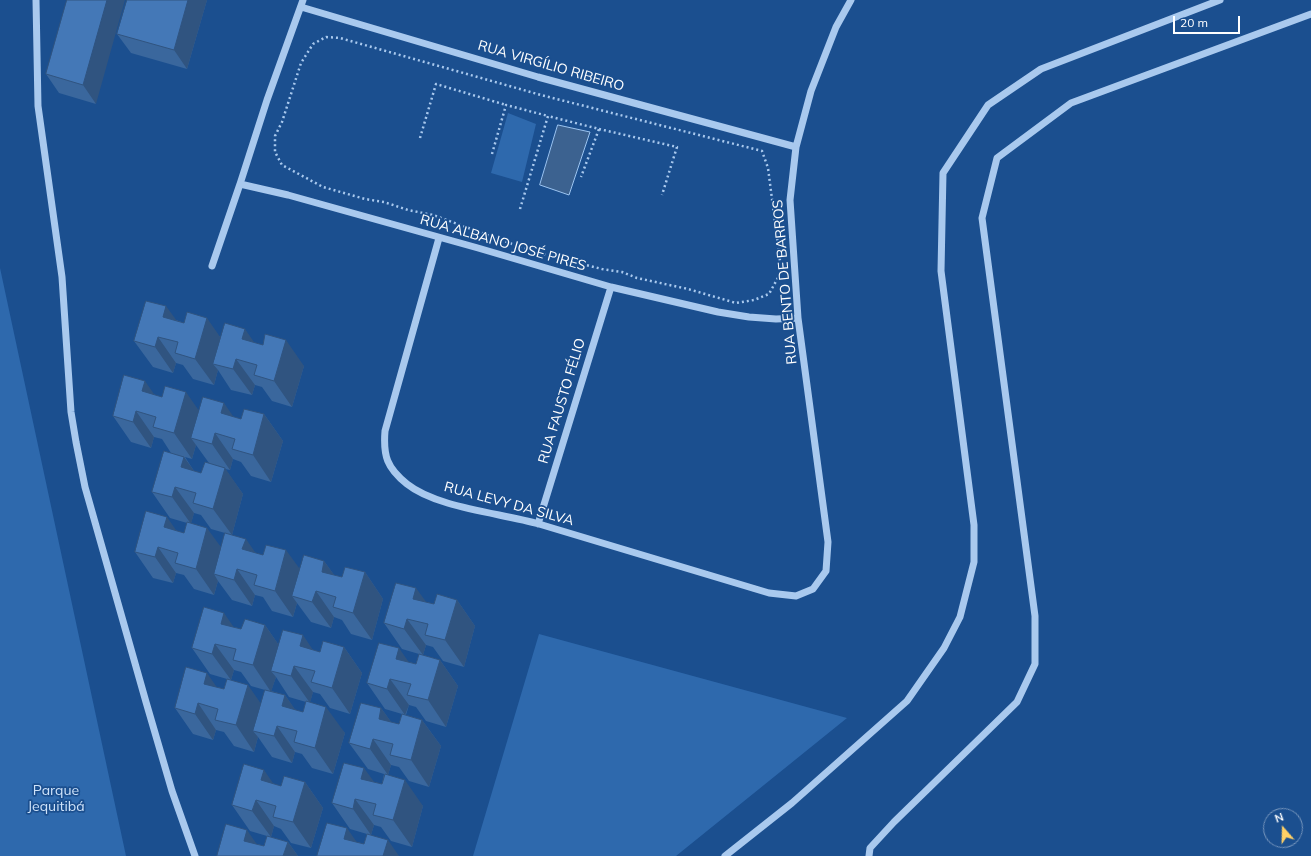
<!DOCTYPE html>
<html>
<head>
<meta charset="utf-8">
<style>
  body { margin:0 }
  #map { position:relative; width:1311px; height:856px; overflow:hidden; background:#1b4f8f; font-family:Mulish,sans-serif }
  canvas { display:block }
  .north { position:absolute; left:1263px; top:808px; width:40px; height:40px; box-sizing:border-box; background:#1b4f8f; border:1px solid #7695bc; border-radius:50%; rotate:340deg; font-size:11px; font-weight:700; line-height:16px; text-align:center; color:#fff }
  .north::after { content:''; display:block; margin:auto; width:14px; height:18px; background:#ffd166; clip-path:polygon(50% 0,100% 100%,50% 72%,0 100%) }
  .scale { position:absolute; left:1173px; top:16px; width:67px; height:18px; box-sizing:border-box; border:2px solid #fff; border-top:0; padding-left:5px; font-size:12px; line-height:14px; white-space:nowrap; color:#fff; -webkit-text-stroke:3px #1b4f8f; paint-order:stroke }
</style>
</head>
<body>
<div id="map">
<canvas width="1311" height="856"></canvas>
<div class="north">N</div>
<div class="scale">20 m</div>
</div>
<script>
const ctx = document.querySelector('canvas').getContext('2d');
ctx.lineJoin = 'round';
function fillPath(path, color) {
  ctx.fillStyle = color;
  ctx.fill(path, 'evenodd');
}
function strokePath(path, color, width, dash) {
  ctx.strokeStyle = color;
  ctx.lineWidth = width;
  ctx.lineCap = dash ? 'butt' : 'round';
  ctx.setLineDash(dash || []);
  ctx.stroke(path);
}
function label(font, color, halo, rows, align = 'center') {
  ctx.font = font + ' Mulish,sans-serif';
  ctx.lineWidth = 3.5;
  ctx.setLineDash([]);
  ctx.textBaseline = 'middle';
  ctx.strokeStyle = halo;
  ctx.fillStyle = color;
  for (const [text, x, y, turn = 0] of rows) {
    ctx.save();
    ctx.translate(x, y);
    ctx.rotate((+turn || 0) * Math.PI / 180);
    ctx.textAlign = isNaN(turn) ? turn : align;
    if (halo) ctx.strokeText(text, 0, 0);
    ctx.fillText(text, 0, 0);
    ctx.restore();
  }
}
fillPath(new Path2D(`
  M508,113L536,124L522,182L491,173Z
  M0,268L126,856H0Z
  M539,634L847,718L676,856H473Z`), '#2e69ad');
const water = new Path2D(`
  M558,125L590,132L569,195L540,185Z`);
fillPath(water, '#3c6290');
strokePath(water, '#9cc4f0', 1);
strokePath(new Path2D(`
  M326,37L340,38L541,95L762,151L768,168L780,261V274L769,294L754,300L736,303L688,289L637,278L622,272L602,269L534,252L433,215L408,210L384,202L365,199L323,187L282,165L275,152V136L282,122L301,63L313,44Z
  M599,129L677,147L662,195
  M420,138L436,84L506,105
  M492,154L506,105L548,116
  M520,209L548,116L599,129L581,177`), '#a9c9ee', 2.5, [2, 3]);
strokePath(new Path2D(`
  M36,0L38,106L62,277L71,412L76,442L85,487L146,702L172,791L195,856
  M303,0L267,100L240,184L288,195L478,248L611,287L718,312L749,317L776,319L798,318
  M301,7L538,77L796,147
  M439,238L385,431C383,456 387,468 407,484C437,508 501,513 539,524C616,547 692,570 769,593L796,596L813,589L826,571L828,542L798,318L790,200L796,147L811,91L836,27L851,0
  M212,266L240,184
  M538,524L611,287
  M725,856L792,803L907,701L944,648L960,617L974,562V525L941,271L943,173L988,105L1041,69L1220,0
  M869,856L870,848L894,822L1017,702L1035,664V616L982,218L997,158L1071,103L1311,14`), '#a9c9ee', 7);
fillPath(new Path2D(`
  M67,0L96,104L59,93L46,74Z
  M207,0L187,69L131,53L117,34Z
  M176,320L221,337L255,343L304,366L292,407L272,401L262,387L255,385L252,395L231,390L218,370L214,385L193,379L183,365L176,363L173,373L153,367L134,341Z
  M154,395L199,412L234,417L241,419L264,414L283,441L271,482L251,476L241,462L233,459L230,470L225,469L243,494L232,535L255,553L300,569L324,561L334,575L342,577L365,572L383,599L372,640L351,634L342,620L334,617L331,628L311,622L297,603L293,617L272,611L263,597L255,595L252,606L232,600L218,581L214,595L194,589L184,575L176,573L173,583L153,578L135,552L177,531L184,533L187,523L170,518L152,492L171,453L162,439L154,437L151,448L131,442L113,416ZM196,445L209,463L201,473L194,471L185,457L192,459ZM194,513L201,515L211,529L225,533L221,547L191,523Z
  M457,600L475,626L464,667L443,661L433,647L426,645L423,655L440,660L458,686L446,727L426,721L416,707L409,705L406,715L422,720L441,746L429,787L409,781L399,767L391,765L388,775L423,806L412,847L391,841L381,827L374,825L371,835L399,856L357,842L364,844L367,834L350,829L332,803L374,782L382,784L384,774L368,769L349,743L381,708L391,722L399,724L402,714L385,709L367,683L409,662L416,664L419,654L402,649L384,623L426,602L434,604Z
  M265,625L278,644L313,650L320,652L344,647L362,673L350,714L330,708L320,694L313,692L310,702L345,733L333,774L312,768L302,754L295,752L292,763L272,757L258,737L254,752L234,746L224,732L216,730L213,740L193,734L175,708L217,687L224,689L227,679L210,674L192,648L234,627L241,629ZM234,670L241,672L251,686L265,690L261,704L231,680ZM276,677L289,697L306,702L303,712L295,710L285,695L271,691Z
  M305,782L323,808L311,848L291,843L281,829L274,826L271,837L288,842L298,856H217L257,844L264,846L267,836L250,831L232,805L274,784L281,786Z`), '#3a679d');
fillPath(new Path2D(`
  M107,0H125L96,104L83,85Z
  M188,0H207L187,69L174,50Z
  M166,306L185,332L163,317Z
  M207,318L225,344L213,364L218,370L214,385L195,359Z
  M245,329L263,355L242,339Z
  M158,337L176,363L173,373L155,347Z
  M286,340L304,366L292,407L274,381Z
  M236,359L255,385L252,395L233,369Z
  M145,381L163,407L142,391Z
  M186,392L204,418L191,438L196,445L192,459L174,433Z
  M224,403L242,429L221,413Z
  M136,411L154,437L151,448L133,422Z
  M264,414L283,441L271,482L253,455Z
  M215,433L233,459L230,470L212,444Z
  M184,457L203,483L181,467Z
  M225,468L243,494L232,535L213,509Z
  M175,487L194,513L191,524L172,497Z
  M167,517L185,543L164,527Z
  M207,528L226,554L214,574L218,581L214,595L196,569Z
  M246,539L264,565L242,549Z
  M158,547L176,573L173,583L155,557Z
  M286,550L305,576L292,596L297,603L293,617L275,591Z
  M324,561L343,587L322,572Z
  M237,569L255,595L252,606L234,580Z
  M365,572L383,599L372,640L353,613Z
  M416,588L435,614L413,599Z
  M316,591L334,617L331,628L312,602Z
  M457,600L475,626L464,667L445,640Z
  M224,613L242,639L221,624Z
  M407,619L426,645L423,655L404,629Z
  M265,625L283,651L271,671L276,677L271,692L253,665Z
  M303,635L321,662L300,646Z
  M215,644L234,670L231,680L212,654Z
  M344,647L362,673L350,714L332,688Z
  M399,648L417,674L396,659Z
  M440,660L458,686L446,727L428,700Z
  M294,666L313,692L310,703L291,676Z
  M207,673L225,699L204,684Z
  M390,679L409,705L405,715L387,689Z
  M248,685L266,711L253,731L258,737L254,752L236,725Z
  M285,695L304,722L282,706Z
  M198,703L216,730L213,740L195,714Z
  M326,707L345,733L333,774L315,748Z
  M381,708L400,734L379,719Z
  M422,720L441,746L429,787L411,760Z
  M277,726L295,752L292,763L274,736Z
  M373,739L391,765L388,775L370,749Z
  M364,768L383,794L361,779Z
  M264,770L282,796L261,780Z
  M405,780L423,806L412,847L393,820Z
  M305,782L323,808L311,848L293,822Z
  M355,799L374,825L371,835L353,809Z
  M256,800L274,826L271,837L252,811Z
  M347,828L365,854L344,839Z
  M247,830L265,856L244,841Z
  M388,840L399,856H383Z
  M288,842L298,856H283Z`), '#305480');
const building = new Path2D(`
  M67,0H107L83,85L46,74Z
  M127,0H188L174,50L117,34Z
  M146,301L166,306L163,317L184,323L187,312L207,318L195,359L175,353L178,342L158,337L155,347L134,341Z
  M225,323L245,329L242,339L263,345L265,334L286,340L274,381L254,375L257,365L236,359L233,369L213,364Z
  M124,375L145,381L142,391L162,397L165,386L186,392L174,433L153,427L156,417L136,411L133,422L113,416Z
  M203,397L224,403L221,413L241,419L244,409L264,414L253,455L232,449L235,439L215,433L212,444L191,438Z
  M164,451L184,457L181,467L201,473L205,462L225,468L213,509L193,503L196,493L175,487L172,497L152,492Z
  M146,511L167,517L164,527L184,533L187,522L207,528L196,569L175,563L178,553L158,547L155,557L135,552Z
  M225,533L246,539L242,549L263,555L266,545L286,550L275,591L254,585L257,575L237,569L234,580L214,574Z
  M304,555L324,561L322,572L342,577L345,567L365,572L353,613L333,607L336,597L316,591L312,602L292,596Z
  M396,583L416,588L413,599L434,604L437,594L457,600L445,640L425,635L428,624L407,619L404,629L384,623Z
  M204,607L224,613L221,624L241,629L245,619L265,625L253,665L233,660L236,649L215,644L212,654L192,648Z
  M283,630L303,635L300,646L320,652L323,641L344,647L332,688L311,682L315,671L294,666L291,676L271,671Z
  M379,643L399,648L396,659L416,664L419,654L440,660L428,700L407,695L411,684L390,679L387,689L367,683Z
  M186,667L207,673L204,684L224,689L227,679L248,685L236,725L215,720L218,709L198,703L195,714L175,708Z
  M265,690L285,695L282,706L303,712L306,701L326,707L315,748L294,742L297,731L277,726L274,736L253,731Z
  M361,703L381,708L379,719L399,724L402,714L422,720L411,760L390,755L393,744L373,739L370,749L349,743Z
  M344,763L364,768L361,779L382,784L385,774L405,780L393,820L373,815L376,804L355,799L353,809L332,803Z
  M244,764L264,770L261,780L281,786L284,776L305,782L293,822L273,817L276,806L256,800L252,811L232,805Z
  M327,823L347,828L344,839L364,844L367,834L388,840L383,856H317Z
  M226,824L247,830L244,841L264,846L267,836L288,842L283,856H217Z`);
fillPath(building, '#4478b7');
strokePath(building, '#305480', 1);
label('14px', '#fff', '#1b4f8f', [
  ["RUA VIRGÍLIO RIBEIRO",551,66,16],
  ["RUA ALBANO JOSÉ PIRES",503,243,16],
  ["RUA BENTO DE BARROS",785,282,-95],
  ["RUA FAUSTO FÉLIO",562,401,-73],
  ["RUA LEVY DA SILVA",509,504,15]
]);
label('14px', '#cfe3fa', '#1b4f8f', [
  ["Parque",56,791],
  ["Jequitibá",56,807]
]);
</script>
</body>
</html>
